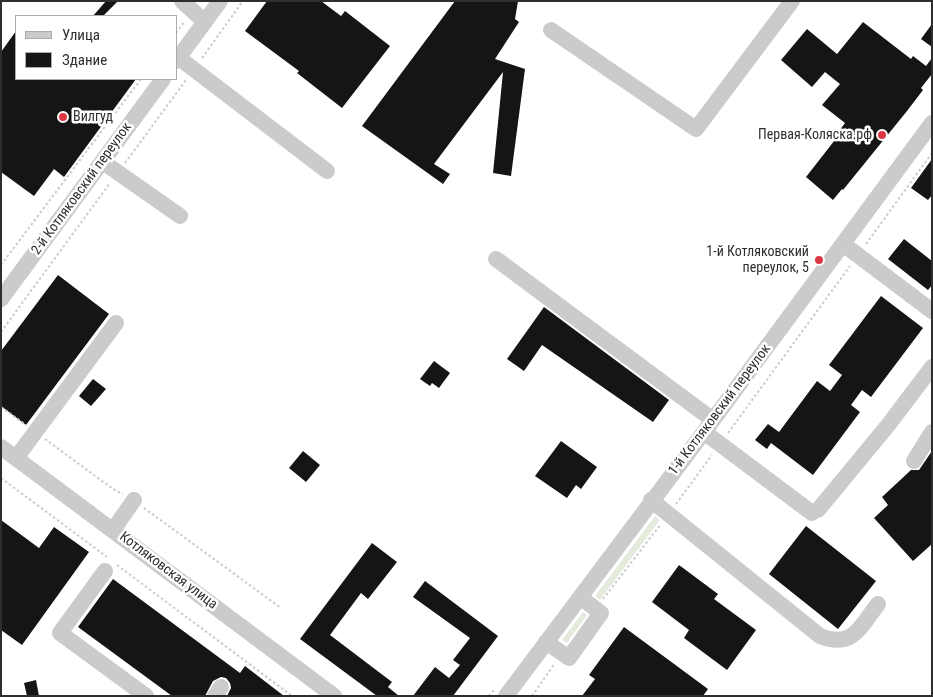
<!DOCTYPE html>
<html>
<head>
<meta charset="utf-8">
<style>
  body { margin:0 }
  #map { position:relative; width:933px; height:697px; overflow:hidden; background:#fff; font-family:"Roboto Condensed",sans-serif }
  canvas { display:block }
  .frame { position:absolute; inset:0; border:2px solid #2e2e2e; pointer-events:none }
  .legend { position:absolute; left:15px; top:15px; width:162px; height:65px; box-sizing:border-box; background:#fff; border:1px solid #ababab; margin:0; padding:6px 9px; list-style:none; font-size:15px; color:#2e2e2e }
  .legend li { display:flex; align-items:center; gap:10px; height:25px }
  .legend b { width:25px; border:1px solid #ababab }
</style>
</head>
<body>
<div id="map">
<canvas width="933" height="697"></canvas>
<div class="frame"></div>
<ul class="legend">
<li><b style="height:6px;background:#cbcbcb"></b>Улица</li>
<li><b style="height:14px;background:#151515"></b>Здание</li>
</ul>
</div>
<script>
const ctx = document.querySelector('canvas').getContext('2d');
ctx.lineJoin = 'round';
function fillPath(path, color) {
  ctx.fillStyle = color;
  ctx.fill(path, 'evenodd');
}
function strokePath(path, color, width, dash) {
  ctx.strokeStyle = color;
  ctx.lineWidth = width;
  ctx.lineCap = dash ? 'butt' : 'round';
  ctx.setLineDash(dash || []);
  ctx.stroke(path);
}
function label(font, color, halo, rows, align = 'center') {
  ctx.font = font + ' "Roboto Condensed",sans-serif';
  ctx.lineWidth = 5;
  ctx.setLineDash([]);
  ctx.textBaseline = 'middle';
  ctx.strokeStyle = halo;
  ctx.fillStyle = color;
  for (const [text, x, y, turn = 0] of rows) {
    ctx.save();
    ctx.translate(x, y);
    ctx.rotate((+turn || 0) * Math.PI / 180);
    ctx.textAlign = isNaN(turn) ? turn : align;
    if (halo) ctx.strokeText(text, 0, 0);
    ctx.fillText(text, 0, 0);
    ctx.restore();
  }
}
fillPath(new Path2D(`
  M655,516L660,520L600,600L595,596Z
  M583,612L587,615L567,643L562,640Z`), '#e4ebdc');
fillPath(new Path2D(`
  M106,1H118L103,16H93Z
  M267,1H321L341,16L345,11L390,46L342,108L297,73L299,71L245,31Z
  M455,1H518L515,19L519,22L495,59L525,69L511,176L493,173L503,72L434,164L450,174L443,184L362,126Z
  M863,22L911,59L913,56L926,66L932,58V74L921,88L923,90L907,111L843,190L842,189L833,200L806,177L838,136L836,135L845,123L822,105L840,84L825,72L812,87L781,60L807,29L837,54Z
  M932,24V47L921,39Z
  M16,31V79H136L64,177L54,169L34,196L1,172V52Z
  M932,159V195L928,200L911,188Z
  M904,239L932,261V285L928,290L888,259Z
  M58,275L109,314L26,425L1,406V351Z
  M881,296L923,328L871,397L862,390L851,405L860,412L813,475L771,443L767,449L755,440L768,424L779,432L817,381L830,391L842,375L829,365Z
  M544,307L669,400L653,422L542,345L524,371L507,359Z
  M434,361L450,373L439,388L432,383L430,386L420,379Z
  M93,379L106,389L91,406L79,396Z
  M561,441L597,467L581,489L576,485L567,498L535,476Z
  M303,451L320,465L306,482L289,468Z
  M932,451V544L913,561L874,518L888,505L882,497L911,470H919Z
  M1,520L39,548L54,527L89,552L22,645L1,630Z
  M806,526L876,581L838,629L769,574Z
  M372,543L397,562L368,599L361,593L330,635L392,682L388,687L399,696H377L300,639Z
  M679,565L718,594L714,599L756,630L727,670L684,638L689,630L652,602Z
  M113,579L240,673L245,666L284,696H227L231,688L230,683L226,678L221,677L213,681L205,696H172L78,627Z
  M425,581L498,636L453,696H413L435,667L449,678L460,665L453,660L470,638L413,597Z
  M624,627L708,689L703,696H582L595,679L589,675Z
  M36,680L39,696H27L24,683Z`), '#151515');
strokePath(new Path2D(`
  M176,33L185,21
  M202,58L243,1
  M125,163L186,80
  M866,244L932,153
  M1,265L141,79
  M1,332L110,183
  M1,407L26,425
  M728,433L850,266
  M45,439L113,489L123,494
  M1,478L107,557
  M676,504L712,455
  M144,508L281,608
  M117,565L292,696
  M603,599L661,524
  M489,696L494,690
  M532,696L555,663`), '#cbcbcb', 2, [2.5, 2.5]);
strokePath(new Path2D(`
  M182,1L205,22
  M551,30L696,129L792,1
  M179,58L327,171
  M176,61L220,1
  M103,162L180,216
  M843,244L932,311
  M496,259L713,420
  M1,299L163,79
  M704,432L812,513
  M1,447L334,696
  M16,458L116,323
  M914,461L932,432
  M651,500L820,636C853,649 860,627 878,604
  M818,510L889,424L932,367
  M113,530L134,500
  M105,571L60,633L146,696
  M546,642L569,658L601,613L580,597
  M215,696L221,687
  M506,696L713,420L932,123`), '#cbcbcb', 16);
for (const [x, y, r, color] of [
  [63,117,5,"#de3744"],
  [882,135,5,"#de3744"],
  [819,260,5,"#de3744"]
]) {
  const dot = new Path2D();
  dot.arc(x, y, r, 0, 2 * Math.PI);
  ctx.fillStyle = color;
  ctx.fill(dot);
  strokePath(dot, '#fff', 2);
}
label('14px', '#2e2e2e', '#fff', [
  ["Вилгуд",73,117,"left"],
  ["Первая-Коляска.рф",872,135],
  ["1-й Котляковский",809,252],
  ["переулок, 5",809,268]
], 'right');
label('14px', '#2e2e2e', '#fff', [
  ["2-й Котляковский переулок",82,189,-54],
  ["1-й Котляковский переулок",720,410,-53],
  ["Котляковская улица",168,571,37]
]);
</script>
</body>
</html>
